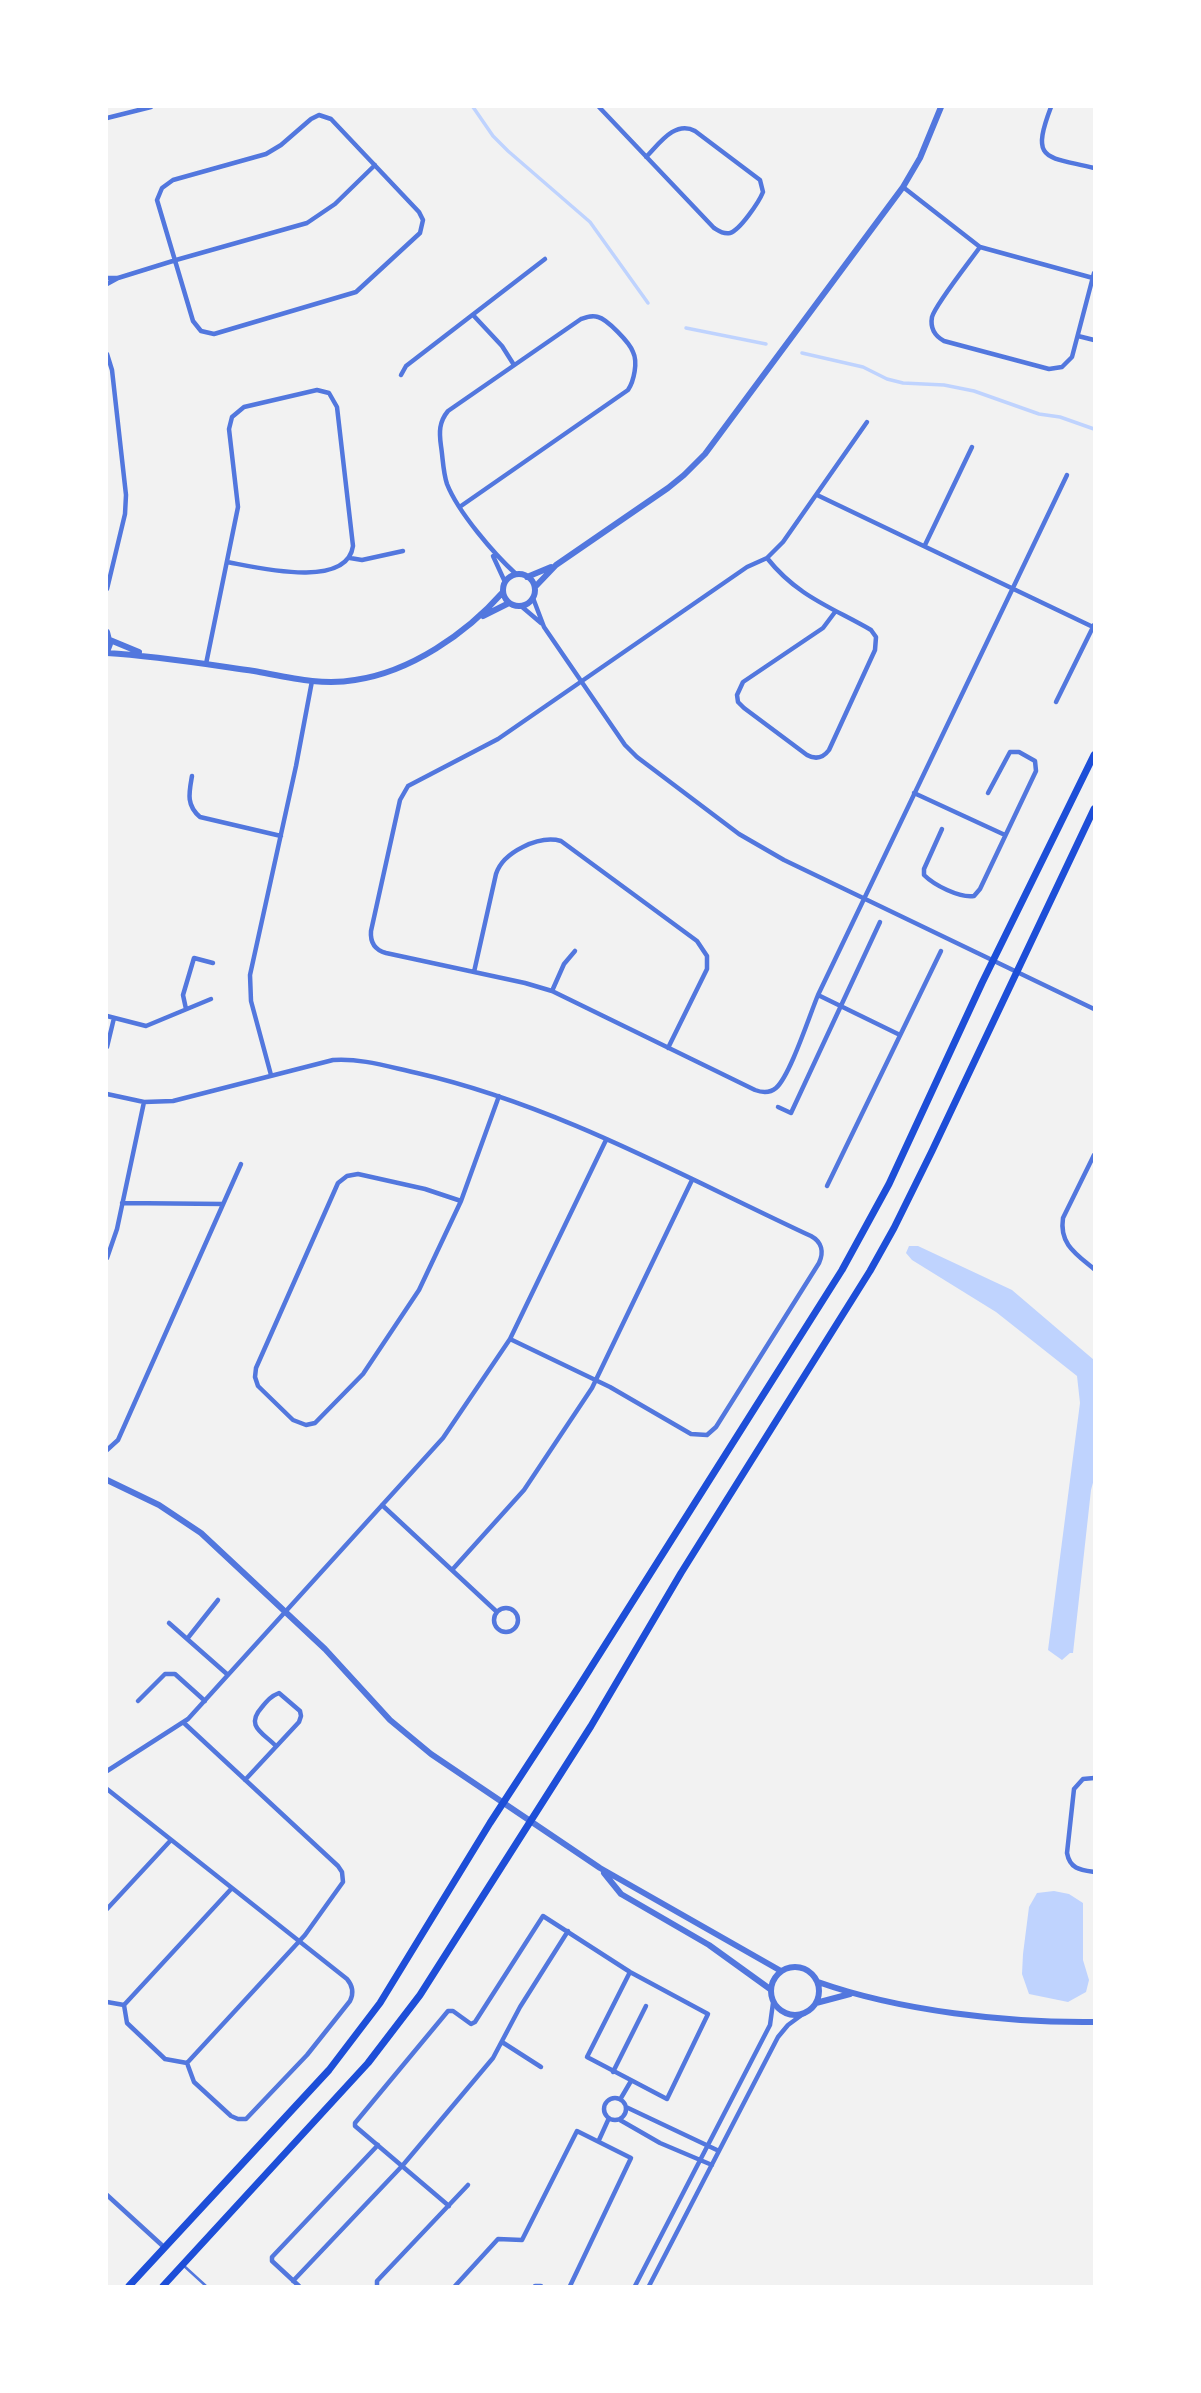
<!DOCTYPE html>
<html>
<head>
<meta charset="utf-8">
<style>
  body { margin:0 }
  #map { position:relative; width:1201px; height:2393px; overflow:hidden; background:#f2f2f2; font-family:"Public Sans",sans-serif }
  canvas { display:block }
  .frame { position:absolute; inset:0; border:108px solid #fff; pointer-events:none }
</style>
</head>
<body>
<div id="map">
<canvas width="1201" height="2393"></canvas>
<div class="frame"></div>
</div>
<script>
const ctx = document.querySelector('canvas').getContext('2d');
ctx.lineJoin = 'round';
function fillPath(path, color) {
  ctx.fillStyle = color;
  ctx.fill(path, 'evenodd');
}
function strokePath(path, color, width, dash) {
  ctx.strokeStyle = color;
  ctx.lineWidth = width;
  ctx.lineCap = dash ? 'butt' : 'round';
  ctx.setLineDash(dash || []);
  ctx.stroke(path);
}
fillPath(new Path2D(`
  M909,1246H918L1012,1290L1094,1360V1479L1091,1490L1073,1653H1070L1062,1660L1048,1650L1080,1403L1077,1376L996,1312L912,1260L906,1253Z
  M1054,1891L1069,1894L1083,1903V1960L1089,1980L1086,1992L1068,2002L1029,1994L1022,1974L1023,1954L1029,1907L1037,1893Z`), '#bfd3fe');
strokePath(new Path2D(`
  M473,107L493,136L508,151L590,222L648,303
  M686,328L766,344
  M802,353L863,367L887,379L903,383L944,385L974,391L1039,414L1060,417L1094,429`), '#bfd3fe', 3.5);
strokePath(new Path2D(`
  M183,2265L206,2286`), '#5277de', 2.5);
strokePath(new Path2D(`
  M599,107L714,228C719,231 723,234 730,233C740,230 759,202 763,192L760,180L695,131C675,120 659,144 646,157
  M1051,107C1030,162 1046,156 1094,168
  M319,115L331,119L419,212L423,220L420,233L356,292L214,334L201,331L193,321L157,200L162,188L173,180L266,154L281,145L311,119Z
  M107,118L151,107
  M903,187L980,247C970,261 935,305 932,317C930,328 935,336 944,341L1049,369L1062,367L1072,357L1094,273
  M980,247L1093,278
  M107,278H117
  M107,284L118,278L176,260L307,223L335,204L375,165
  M473,315L502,346L514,365
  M1078,336L1094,340
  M107,354L112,370L126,495L125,514L107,589
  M401,375L406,366L545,259
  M867,422L783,542L767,558L747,567L498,739L408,786L400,800L371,931C370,943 375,950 386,953L525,983L552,991L755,1090C763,1093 770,1093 776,1088C790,1076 810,1014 818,995L1067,475
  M817,495L1093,627
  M461,506L628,390C634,381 638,362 633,352C630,343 607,319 598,317C592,315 587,317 581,319L448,411C439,422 439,432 441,446C443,459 443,472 447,484C458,512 494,554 516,574
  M925,545L972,447
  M493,556L505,582
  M350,558L362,560L403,551
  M767,558C797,596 831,607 871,630L876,637L875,650L829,750C823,758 816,760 807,755L744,708L738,702L737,695L743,682L823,628L835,612
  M533,598L544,627L625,745L637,757L739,834L784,860L1094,1009
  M521,606L541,623
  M206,664L238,507L229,429L232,417L244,407L317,390L329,393L337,407L353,546C347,590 255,567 227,562
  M1056,702L1094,625
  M192,776C189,793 186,805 200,817L281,836
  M914,793L1005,835
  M942,829L924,869V875C934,885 959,898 974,896L980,889L1036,771L1035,761L1019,752H1010L988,793
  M474,972L496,874C503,852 539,835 561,841L697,941L707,956V969L668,1048
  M552,991L564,964L575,951
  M818,995L900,1035
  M186,1009L183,995L194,958L213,963
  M107,1016L146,1026L211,999
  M107,1047L114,1018
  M271,1075L251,1001L250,975L296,766L312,681
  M107,1094L144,1102L173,1101L333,1060C362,1058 389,1067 417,1073C556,1105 682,1176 811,1236C822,1242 824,1252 819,1263L716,1427L707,1435L691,1434L610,1387L510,1339
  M778,1107L791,1113L880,922
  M1094,1155L1063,1218C1059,1244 1076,1254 1094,1269
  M827,1186L941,951
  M461,1201L425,1189L358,1174L347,1176L338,1183L256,1368L255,1377L258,1386L293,1420L306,1425L315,1423L363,1374L419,1290L461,1201L499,1096
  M122,1203L223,1204
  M107,1258L117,1229L144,1102
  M107,1450L118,1440L241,1164
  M382,1505L497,1612
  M452,1570L524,1490L592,1388L692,1180
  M494 1620a12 12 0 1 1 24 0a12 12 0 1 1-24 0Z
  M169,1623L228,1675
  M187,1639L218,1600
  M138,1701L165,1674H175L205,1701
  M107,1771L188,1719L443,1438L510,1339L606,1140
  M1094,1778L1083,1779L1074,1789L1067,1853C1070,1869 1080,1870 1094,1872
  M245,1780L299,1722L301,1716L300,1711L279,1693C271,1696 267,1701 262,1707C245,1726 262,1732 276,1746
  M107,1789L347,1979C353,1986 354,1993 350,2001L307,2055L246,2119H238L231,2116L194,2082L187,2063
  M107,1909L171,1840
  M107,2002L124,2005L127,2023L165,2059L187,2063L305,1935L343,1882L342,1872L338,1866L184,1723
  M124,2005L232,1888
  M502,2042L541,2067
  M613,2072L646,2006
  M604 2109a11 11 0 1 1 22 0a11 11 0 1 1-22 0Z
  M621,2098L631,2081
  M626,2107L719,2151
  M620,2120L660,2143L712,2165
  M599,2140L609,2118
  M107,2195L165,2248
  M449,2206L355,2126V2123L448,2011H453L471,2024L475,2022L543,1916L630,1972L708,2014L667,2099L587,2057L630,1972
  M293,2281L403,2165L493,2058L520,2007L568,1931
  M299,2286L272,2261V2257L378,2145
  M377,2286V2281L468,2185
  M455,2286L498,2239L522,2240L577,2131L631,2158L570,2286
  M535,2286H541
  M635,2286L770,2025L773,2003
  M649,2286L778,2037L788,2025L803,2014`), '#5277de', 4.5);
strokePath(new Path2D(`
  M503 590a16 16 0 1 1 32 0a16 16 0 1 1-32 0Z
  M527,577L551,567
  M535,587L556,565L668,488L684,475L705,454L903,187L920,158L941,107
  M483,616L509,603
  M107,632L110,644L107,652
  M110,640L139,652
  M107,653C157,656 205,664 254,671C287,677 321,686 355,680C410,672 466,634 503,592
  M107,1480L159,1505L201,1533L325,1649L390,1720L431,1754L600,1868L781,1971
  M604,1873L621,1894L709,1945L770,1989
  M771 1991a24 24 0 1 1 48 0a24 24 0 1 1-48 0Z
  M818,1982C900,2011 1007,2023 1094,2022
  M816,2003L850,1994`), '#5277de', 6);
strokePath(new Path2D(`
  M129,2286L329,2070L380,2003L490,1823L578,1688L842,1270L889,1184L982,983L1094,755
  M163,2286L368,2063L420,1995L591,1726L681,1573L870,1271L894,1228L932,1151L1094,809`), '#1d4ed8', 7);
</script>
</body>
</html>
